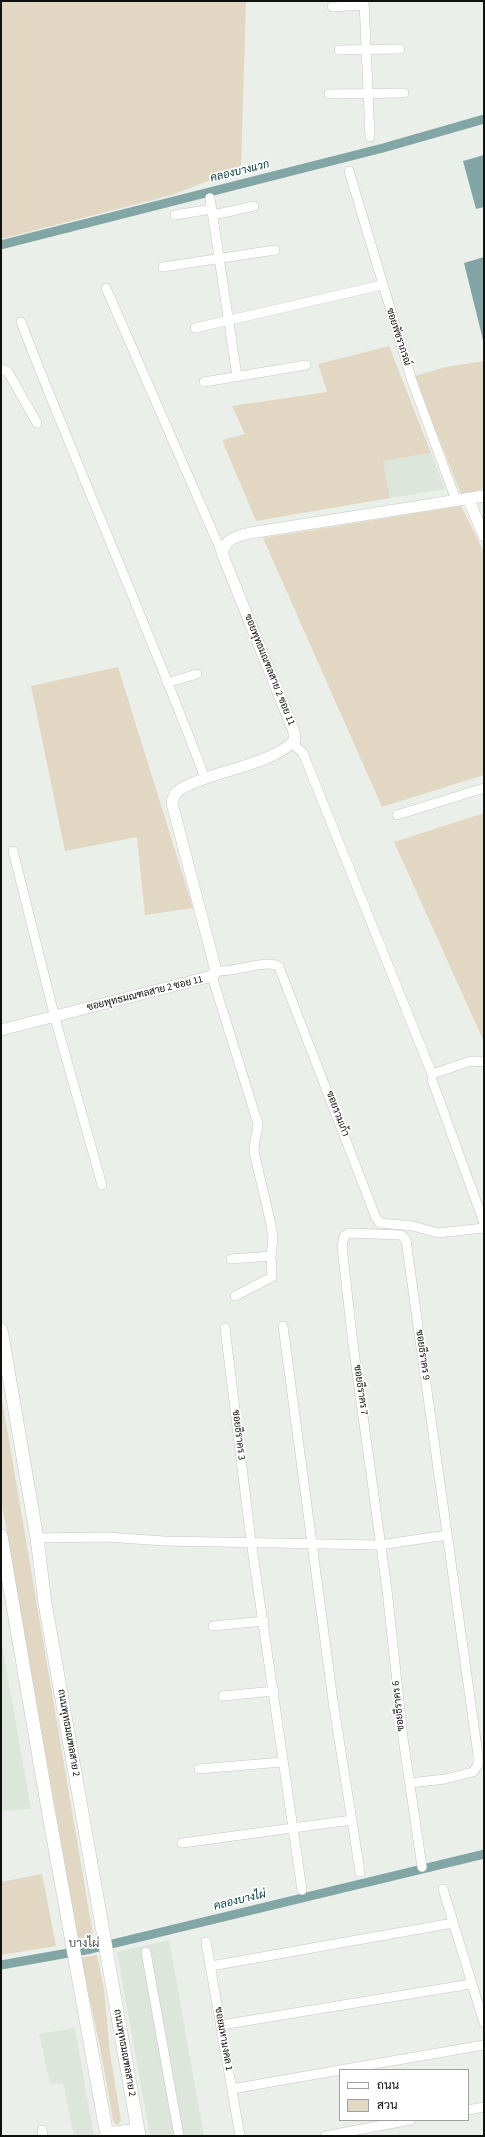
<!DOCTYPE html>
<html>
<head>
<meta charset="utf-8">
<style>
  body { margin:0 }
  #map { position:relative; width:485px; height:2137px; overflow:hidden; background:#ebefea; font-family:"Source Sans 3",Sarabun,sans-serif }
  canvas { display:block }
  .frame { position:absolute; inset:0; border:2px solid #0f110f; pointer-events:none }
  .legend { position:absolute; left:339px; top:2069px; width:130px; height:52px; box-sizing:border-box; background:#fff; border:1px solid #9fa09f; margin:0; padding:5px 7px; list-style:none; font-size:12px; color:#0f110f }
  .legend li { display:flex; align-items:center; gap:8px; height:20px }
  .legend b { width:20px; border:1px solid #9fa09f }
</style>
</head>
<body>
<div id="map">
<canvas width="485" height="2137"></canvas>
<div class="frame"></div>
<ul class="legend">
<li><b style="height:5px;background:#fff"></b>ถนน</li>
<li><b style="height:11px;background:#e2d7c2"></b>สวน</li>
</ul>
</div>
<script>
const ctx = document.querySelector('canvas').getContext('2d');
ctx.lineJoin = 'round';
function fillPath(path, color) {
  ctx.fillStyle = color;
  ctx.fill(path, 'evenodd');
}
function strokePath(path, color, width, dash) {
  ctx.strokeStyle = color;
  ctx.lineWidth = width;
  ctx.lineCap = dash ? 'butt' : 'round';
  ctx.setLineDash(dash || []);
  ctx.stroke(path);
}
function label(font, color, halo, rows, align = 'center') {
  ctx.font = font + ' "Source Sans 3",Sarabun,sans-serif';
  ctx.lineWidth = 3.5;
  ctx.setLineDash([]);
  ctx.textBaseline = 'middle';
  ctx.strokeStyle = halo;
  ctx.fillStyle = color;
  for (const [text, x, y, turn = 0] of rows) {
    ctx.save();
    ctx.translate(x, y);
    ctx.rotate((+turn || 0) * Math.PI / 180);
    ctx.textAlign = isNaN(turn) ? turn : align;
    if (halo) ctx.strokeText(text, 0, 0);
    ctx.fillText(text, 0, 0);
    ctx.restore();
  }
}
fillPath(new Path2D(`
  M431,453L445,489L390,498L383,461Z
  M1,1639L31,1809L1,1811Z
  M169,1940L204,2136H150L117,1952Z
  M75,2028L94,2136H74L63,2083L50,2084L39,2034Z`), '#dde6db');
fillPath(new Path2D(`
  M1,1H246L241,168L172,195L1,239Z
  M389,346L431,453L383,461L390,498L256,521L222,440L245,434L232,406L327,392L318,364Z
  M484,361V489L461,494L414,376L446,367Z
  M461,506L484,552V775L382,807L263,538Z
  M118,667L193,908L145,915L137,837L65,851L31,686Z
  M484,813V1042L394,842Z
  M1,1393L93,1935L78,1939L1,1499Z
  M42,1874L56,1946L1,1955V1882Z
  M97,1955L104,1989L110,2053L121,2120L119,2124H115L113,2120L100,2047L81,1958Z`), '#e2d7c2');
fillPath(new Path2D(`
  M484,155V207L476,209L463,161Z
  M484,257V344L464,263Z`), '#81a6a5');
strokePath(new Path2D(`
  M1,245L383,148L484,119
  M1,1965L91,1949L484,1854`), '#81a6a5', 9);
const minor = new Path2D(`
  M364,1L370,137
  M332,7L364,5
  M339,50L400,49
  M329,94L404,93
  M349,171L412,381L456,500
  M210,198L237,376
  M175,215L212,209
  M213,215L254,206
  M163,267L275,250
  M106,288L222,553
  M21,322C80,475 147,624 205,778
  M195,328L382,285
  M1,369L8,372L37,423
  M204,382L306,365
  M167,683L197,674
  M292,743L303,753L432,1074L471,1061L484,1062
  M397,815L484,788
  M13,851L56,1022L102,1185
  M216,971C234,973 268,958 279,967L376,1218L380,1223L413,1226L438,1233L484,1228
  M212,976L258,1124C257,1134 254,1141 254,1152L270,1220L273,1238L271,1256L231,1259
  M432,1080L484,1223
  M235,1296L272,1277L271,1256
  M283,1326L333,1701L360,1872
  M225,1328L251,1541L302,1890
  M37,1538L106,1537L164,1541L380,1545L447,1535
  M213,1626L264,1621
  M223,1696L274,1691
  M199,1769L282,1762
  M410,1783L445,1779L473,1772L478,1765V1755L406,1240L401,1235L349,1233L344,1236L342,1247L353,1344L387,1590L403,1738L422,1867
  M182,1843L352,1820
  M443,1889L484,2023
  M206,1942L240,2136
  M146,1952L179,2136
  M211,1966L453,1923
  M221,2025L471,1984
  M340,2070L484,2045
  M232,2089L340,2070
  M468,2110L484,2107
  M42,2130L43,2136
  M325,2136L411,2120`);
const tertiary = new Path2D(`
  M468,498L484,536
  M1,1030L212,976L216,971L172,803C173,798 174,795 177,792C182,787 190,784 196,782C225,769 273,763 295,740L294,732L222,553C226,538 236,537 250,533L484,496`);
const secondary = new Path2D(`
  M1,1330L37,1538L45,1603L139,2136
  M1,1536L46,1798L107,2136
  M107,2134L137,2130`);
strokePath(minor, '#c2c7c2', 10);
strokePath(tertiary, '#c2c7c2', 12);
strokePath(secondary, '#c2c7c2', 14);
strokePath(minor, '#fff', 9);
strokePath(tertiary, '#fff', 11);
strokePath(secondary, '#fff', 13);
label('10px', '#0f110f', '#fff', [
  ["ซอยพัชราภรณ์",398,337,72],
  ["ซอยพุทธมณฑลสาย 2 ซอย 11",269,670,68],
  ["ซอยพุทธมณฑลสาย 2 ซอย 11",145,994,-14],
  ["ซอยรวมเก้า",337,1114,69],
  ["ซอยธีราคร 9",422,1355,82],
  ["ซอยธีราคร 7",360,1390,82],
  ["ซอยธีราคร 3",238,1435,83],
  ["ซอยธีราคร 6",399,1706,-96],
  ["ถนนพุทธมณฑลสาย 2",68,1733,80],
  ["ซอยมหามงคล 1",223,2039,80],
  ["ถนนพุทธมณฑลสาย 2",124,2053,80]
]);
label('italic 11px', '#034041', '#fff', [
  ["คลองบางแวก",240,172,-14],
  ["คลองบางไผ่",240,1901,-14]
]);
label('12px', '#50534f', '#fff', [
  ["บางไผ่",84,1944]
]);
</script>
</body>
</html>
